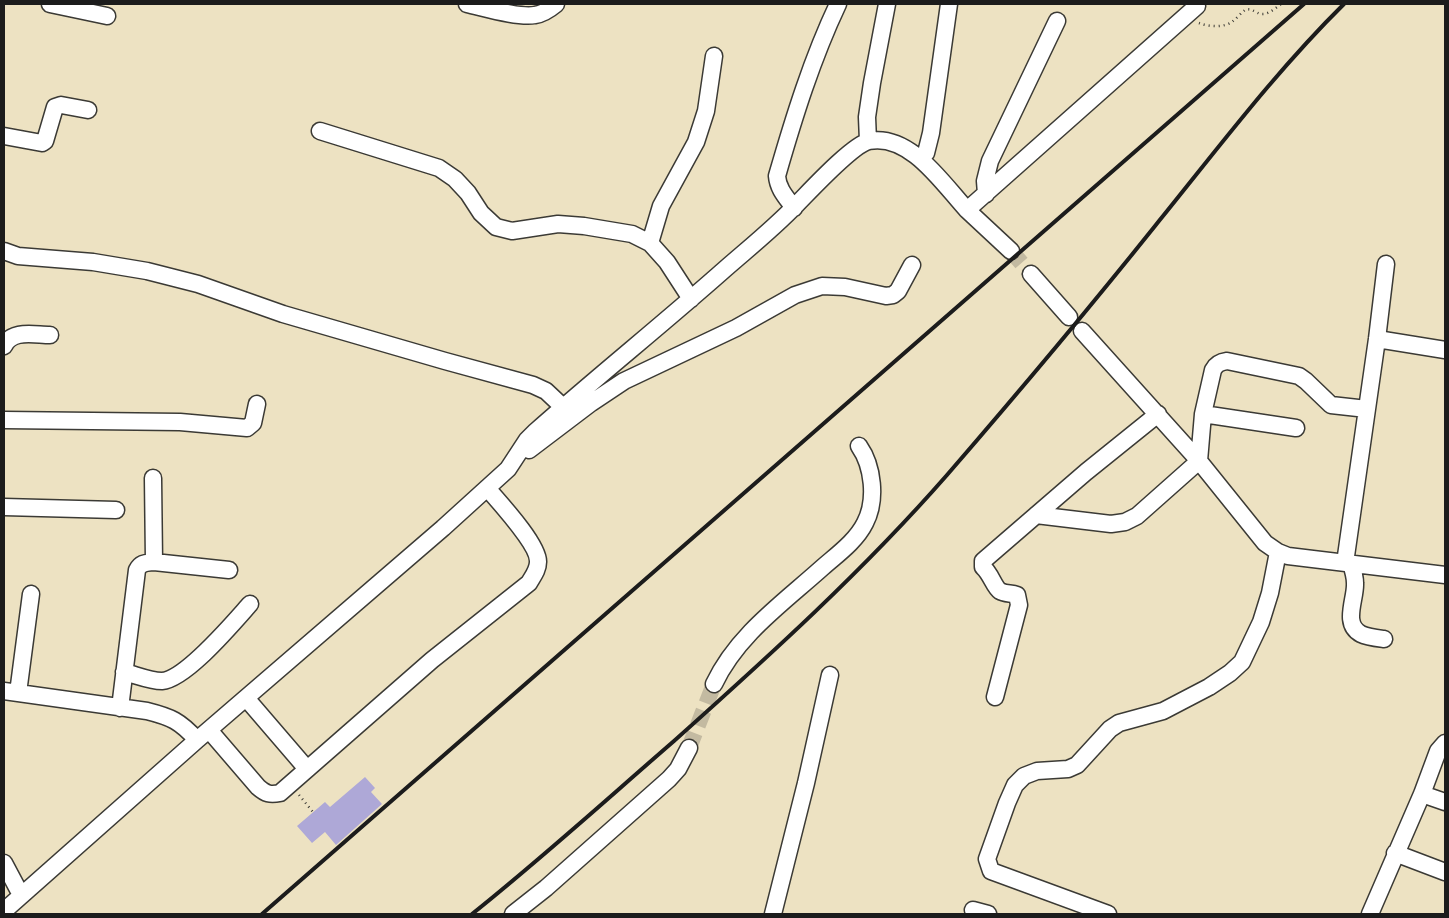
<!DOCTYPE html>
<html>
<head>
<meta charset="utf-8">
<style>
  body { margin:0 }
  #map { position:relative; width:1449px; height:918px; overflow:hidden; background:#ede2c2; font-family:Mali,sans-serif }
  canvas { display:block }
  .frame { position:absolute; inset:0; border:5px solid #1c1c1c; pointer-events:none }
</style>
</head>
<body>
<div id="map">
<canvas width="1449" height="918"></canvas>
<div class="frame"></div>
</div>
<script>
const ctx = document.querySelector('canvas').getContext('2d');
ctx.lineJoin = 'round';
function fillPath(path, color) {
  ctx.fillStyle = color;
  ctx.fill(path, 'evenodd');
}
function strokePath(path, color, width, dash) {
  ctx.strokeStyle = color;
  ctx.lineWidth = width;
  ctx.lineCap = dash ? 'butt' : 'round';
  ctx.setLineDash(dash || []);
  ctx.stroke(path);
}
fillPath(new Path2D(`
  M365,777L375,788L371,792L382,804L336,845L325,832L312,843L297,826L325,802L330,807Z`), '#aea8d7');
strokePath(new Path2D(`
  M1011,251L1031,274
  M689,748L714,684`), '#c3baa1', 16, [16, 8]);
const minor = new Path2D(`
  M50,4L107,16
  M467,4C485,8 518,18 535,15C543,14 550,9 556,4
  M320,131L439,168L455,179L468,193L481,213L496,227L512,231L558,224L584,226L632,234L650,243L667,262L691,299
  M4,136L42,143L45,141L55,107L61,105L88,110
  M868,141L867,117L872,83L887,4
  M921,159L926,153L931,133L949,4
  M986,194L985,181L990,161L1057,21
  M794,208C786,197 778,189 777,176C794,117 812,59 838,4
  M967,210L1011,251
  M650,243L661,206L696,142L706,111L714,56
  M4,251L18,256L93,262L147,271L198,284L283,314L445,361L533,385L546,391L563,407
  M1031,274L1069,317
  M1082,331L1199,461L1265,543L1278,552L1288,556L1445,575
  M1377,339L1445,350
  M4,346C12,329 34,335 50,335
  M1203,414L1296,428
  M4,420L180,422L247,428L253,423L257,404
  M529,450L591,403L624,381L736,328L795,295L822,286L845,287L886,296L893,295L898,291L912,265
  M153,478L154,562
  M4,507L116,510
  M1036,515L1111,524L1125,522L1137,516L1199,461L1203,414L1213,370C1216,364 1220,362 1227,361L1299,376L1306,381L1331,405L1367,409
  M1345,563L1377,339L1386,264
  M1351,564C1353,570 1355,577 1355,583C1356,599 1342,624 1361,634C1367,637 1376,638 1384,639
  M124,672C136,675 150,681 162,681C186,679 233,623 250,604
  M714,684C737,635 783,603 823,567C838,554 856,541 865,523C877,500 873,466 859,446
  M4,691L147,711C171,717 180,721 197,740
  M18,693L31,594
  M995,697L1019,605L1017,595C1011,593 1005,594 1000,591C994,587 991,574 983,567V561L1086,472L1158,414
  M246,698L307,769
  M120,708L137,570C141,562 147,563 154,562L229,570
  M209,730L258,787C266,794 270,795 280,793L432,660L529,583C533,576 538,570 538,562C539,545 499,502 487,488
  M1422,794L1445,802
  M1395,853L1445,872
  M4,863L21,895
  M973,910L988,914
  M4,911L197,740L443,528L508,469L527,440L536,431C598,376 663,324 725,269C749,248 774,228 796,205C810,191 852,145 869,141C910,133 943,184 967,210L1197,6
  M513,914L546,888L669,779L678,769L689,748
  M773,914L806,783L830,675
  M1108,914L991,871L987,859L1007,803L1015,785L1024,776L1037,771L1068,769L1077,765L1110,729L1119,723L1163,711L1209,687L1230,673L1242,662L1261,622L1270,593L1278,552
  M1370,914L1422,794L1438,751L1445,743`);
strokePath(minor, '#3b3a35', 19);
strokePath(new Path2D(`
  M1199,23C1209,27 1225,28 1233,21C1237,18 1241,13 1245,10C1252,7 1257,15 1264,14C1270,13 1276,8 1281,4
  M299,795L313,812`), '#3b3a35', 2.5, [1, 4]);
strokePath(minor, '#fff', 16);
strokePath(new Path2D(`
  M262,914L1304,4
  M472,914C541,859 607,799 674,741C769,656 863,571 947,475C1018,393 1087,311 1155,226C1216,151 1275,72 1344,4`), '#1c1c1c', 4);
</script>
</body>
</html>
